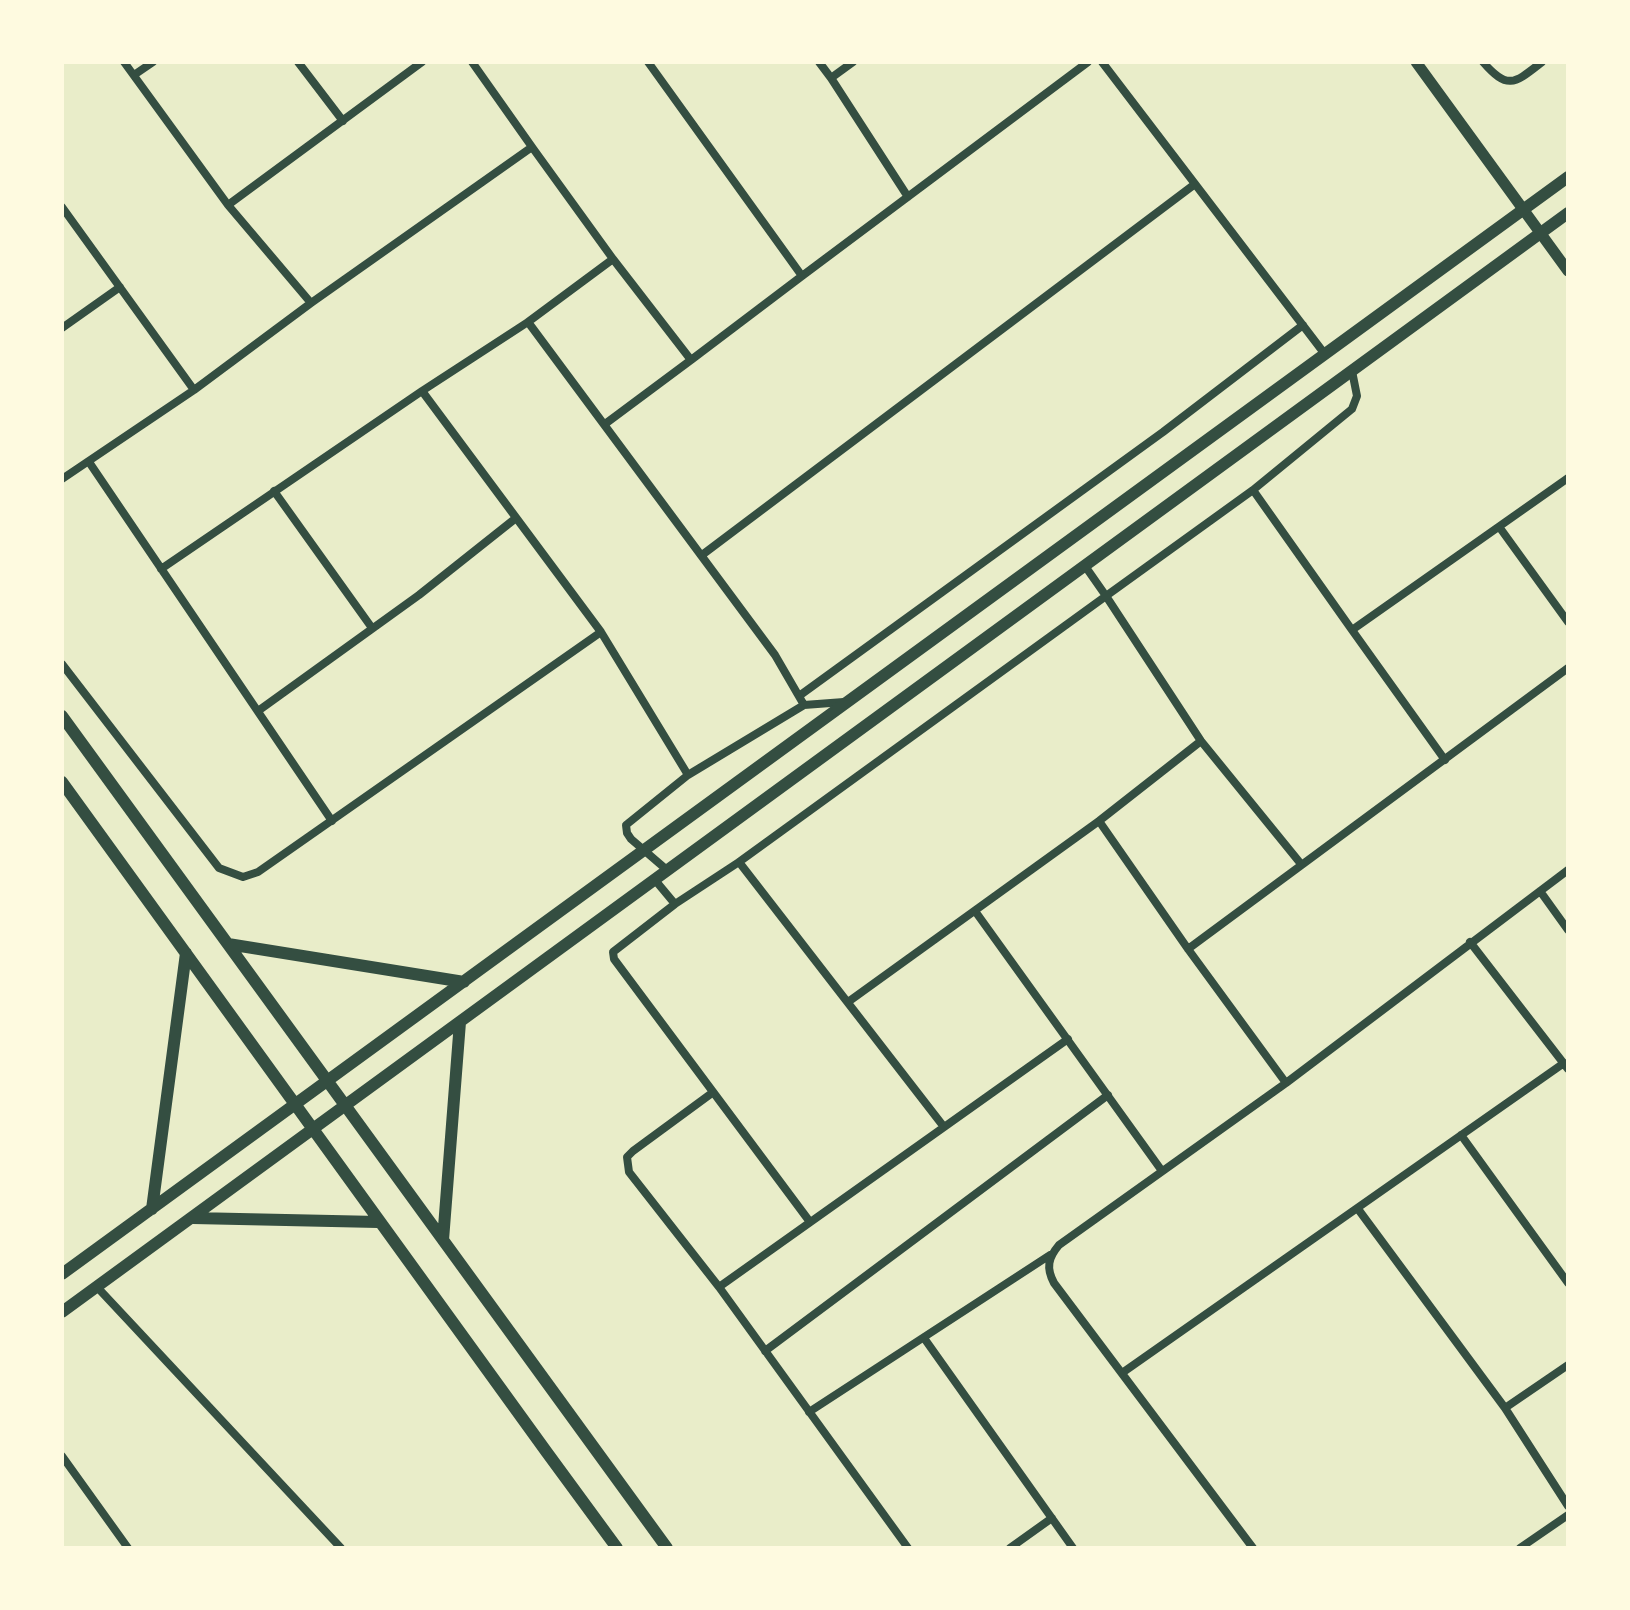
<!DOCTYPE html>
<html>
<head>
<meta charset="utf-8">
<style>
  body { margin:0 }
  #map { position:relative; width:1630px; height:1610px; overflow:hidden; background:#e9edc9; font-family:Merriweather,serif }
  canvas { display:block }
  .frame { position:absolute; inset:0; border:64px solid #fefae0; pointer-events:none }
</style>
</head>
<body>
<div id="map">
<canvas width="1630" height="1610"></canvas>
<div class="frame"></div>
</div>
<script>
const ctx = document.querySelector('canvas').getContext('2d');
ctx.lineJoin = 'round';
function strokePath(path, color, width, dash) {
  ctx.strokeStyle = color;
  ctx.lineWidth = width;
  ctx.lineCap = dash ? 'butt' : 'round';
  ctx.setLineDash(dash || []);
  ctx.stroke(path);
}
strokePath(new Path2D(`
  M124,62L228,205
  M298,62L343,121
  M648,62L802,276L691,360
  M819,62L831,78L853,62
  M1102,62L1324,353
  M1483,62C1508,91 1515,83 1542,62
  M134,75L153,62
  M831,78L908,197
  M532,147L613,259L528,322L422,391L601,632L688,775L626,825L627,833L631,839L667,870
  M62,207L194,390L311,303L532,147L472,62
  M802,276L1088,62
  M311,303L228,205L422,62
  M528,322L775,655L804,705
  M62,328L120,287
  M605,424L691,360L613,259
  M89,462L332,821
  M62,479L194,390
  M1253,490L1352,409L1357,396L1352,371
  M274,491L372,628
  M1500,528L1568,622
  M702,555L1195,184
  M161,569L422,391
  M62,664L219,868L243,877L258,872L601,632
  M799,696L1163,432L1303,325
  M258,711L419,595L516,518
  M1445,760L1352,630L1568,478
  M688,775L804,705L844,702
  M1099,821L1188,949L1286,1083
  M739,862L1106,596L1085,566
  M1301,864L1201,741L1106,596L1253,490L1352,630
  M655,880L675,904L613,952L614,959L810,1222
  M1540,891L1568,930
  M675,904L739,862L944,1127
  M975,911L1162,1171
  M1470,942L1568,1069
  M1188,949L1568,668
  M848,1002L1099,821L1201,741
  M712,1093L633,1151L627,1157L629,1172L719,1287L908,1548
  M1461,1135L1568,1283
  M1358,1209L1505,1408L1568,1506
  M97,1287L341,1548
  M719,1287L1068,1039
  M924,1338L1073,1548
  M765,1351L1108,1095
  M1122,1373L1564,1063
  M1505,1408L1568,1365
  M809,1412L1050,1255
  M62,1456L128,1548
  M1010,1548L1052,1518
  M1253,1548L1054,1283C1046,1268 1048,1258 1059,1245L1286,1083L1568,870
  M1520,1548L1568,1515`), '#344e41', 8);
strokePath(new Path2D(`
  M1416,62L1568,271`), '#344e41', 11);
strokePath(new Path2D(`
  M62,716L667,1548
  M62,782C247,1037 430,1294 617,1548
  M228,944L464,982
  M152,1209L186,953
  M193,1218L378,1222
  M443,1240L460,1022
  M62,1274L1568,177
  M62,1312L1568,213`), '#344e41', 12);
</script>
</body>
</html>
